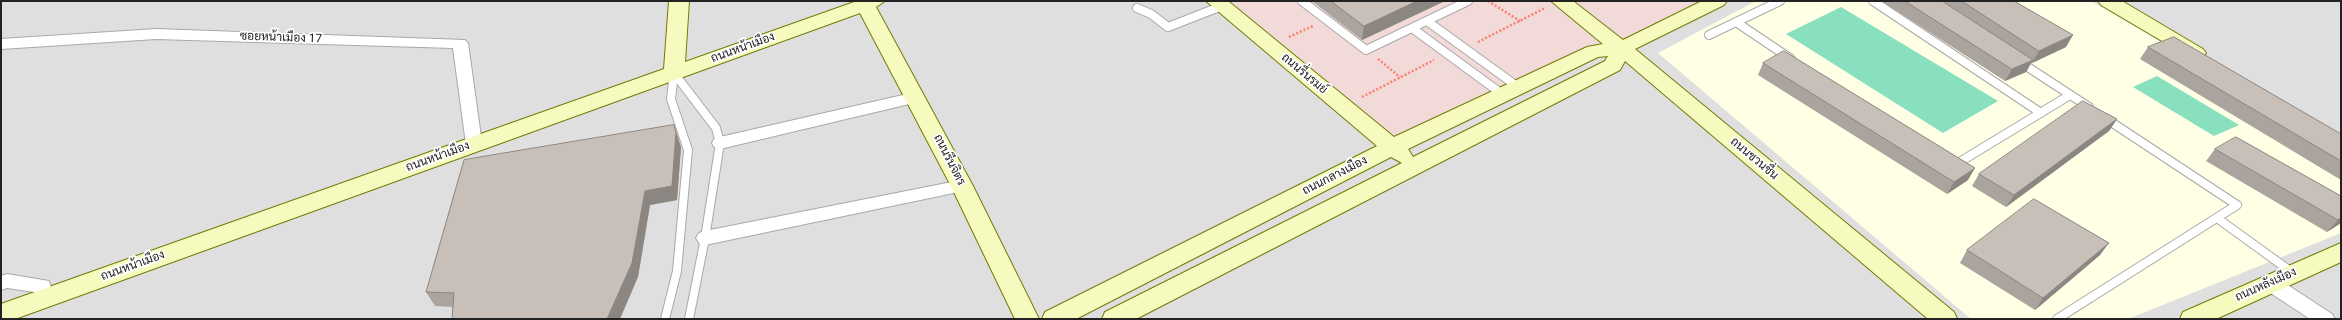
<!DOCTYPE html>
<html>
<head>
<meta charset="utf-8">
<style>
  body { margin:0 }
  #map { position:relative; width:2342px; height:320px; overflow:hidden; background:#f2efe9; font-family:Roboto,sans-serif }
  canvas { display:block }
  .frame { position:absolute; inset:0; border:2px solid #222; pointer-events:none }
</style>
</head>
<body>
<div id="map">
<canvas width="2342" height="320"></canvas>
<div class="frame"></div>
</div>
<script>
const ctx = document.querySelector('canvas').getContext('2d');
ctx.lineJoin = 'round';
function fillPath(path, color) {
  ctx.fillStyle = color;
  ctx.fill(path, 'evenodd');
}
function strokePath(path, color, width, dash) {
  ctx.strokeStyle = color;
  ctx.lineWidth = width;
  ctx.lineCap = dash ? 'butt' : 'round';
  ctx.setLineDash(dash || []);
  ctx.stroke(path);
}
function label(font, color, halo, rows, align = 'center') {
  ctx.font = font + ' Roboto,Sarabun,sans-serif';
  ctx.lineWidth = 3.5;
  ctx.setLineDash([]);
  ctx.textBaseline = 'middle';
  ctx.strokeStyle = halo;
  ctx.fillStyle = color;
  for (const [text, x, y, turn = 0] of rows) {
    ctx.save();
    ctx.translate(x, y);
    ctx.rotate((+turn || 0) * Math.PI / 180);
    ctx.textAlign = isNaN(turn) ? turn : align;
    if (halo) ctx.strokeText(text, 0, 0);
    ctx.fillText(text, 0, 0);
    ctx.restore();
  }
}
fillPath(new Path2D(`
  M1,1H2341V319H1Z`), '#e0dfdf');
fillPath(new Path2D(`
  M1216,1H1717L1618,41L1609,42L1390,140Z`), '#f2dad9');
fillPath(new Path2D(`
  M1756,1H2091L2341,148V233L2128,319H1971L1658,53Z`), '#ffffe5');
fillPath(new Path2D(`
  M1841,7L1998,101L1943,133L1786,34Z
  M2157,76L2239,125L2214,136L2133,87Z`), '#88e0be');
const lane = new Path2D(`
  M1302,1L1366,50L1468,1
  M1873,1L2041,113
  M1137,8L1151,14L1168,27L1222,6
  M1427,21L1518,87
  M1736,22L1791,59
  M1412,28L1502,94
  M1709,35L1780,1
  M2020,62L2089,107
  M674,73L716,128L720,143L705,238L689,319
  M1953,166L2070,95
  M2217,218L2293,273
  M665,319L677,271L688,150L671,99L674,73
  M2057,319L2237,205L2105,118`);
const street = new Path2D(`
  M156,29L465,40L468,43L482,144L480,148L474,150L468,148L466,144L453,48L156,39L1,49V39Z
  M916,92L922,93L924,97L922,101L720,149L714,147L712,143L714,139L720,137Z
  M962,180L968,182L971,186L968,190L705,245L699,243L696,238L699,233L705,231Z
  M7,274L49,281L54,297L52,302L45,304L38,302L34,292L7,288L1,290V276Z
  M2270,276L2277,278L2332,314L2335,319H2310L2263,288L2261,283L2263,278Z`);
const secondary = new Path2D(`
  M669,1H689L685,62L857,1H885L876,7L973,186L1039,319H1015L951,186L860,13L15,319H1V304L664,69Z
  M1206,1H1228L1394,137L1587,47L1603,44L1551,1H1573L1623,40L1702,1H1727L1724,5L1635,49L1954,312L1957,319H1928L1625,61L1620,70L1136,319H1102L1105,312L1402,163L1391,157L1076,319H1042L1045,312L1377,146ZM1608,56L1605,61L1413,157L1408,149L1598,57Z
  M2098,1H2122L2203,49L2206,53L2203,57L2196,59L2189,57L2101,5Z
  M2341,243V262L2216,319H2180L2183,312Z`);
strokePath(lane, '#a9a9a9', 10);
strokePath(street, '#a9a9a9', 2);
strokePath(secondary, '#707d05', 2);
strokePath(new Path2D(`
  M1488,1L1520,21
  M1289,37L1313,26
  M1478,42L1545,8
  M1378,59L1400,77
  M1362,97L1434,60`), '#fa8072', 2.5, [2, 2]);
strokePath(lane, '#fff', 8);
fillPath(street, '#fff');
fillPath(secondary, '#f7fabf');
fillPath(new Path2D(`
  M1312,1H1445L1362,40Z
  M1881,1H2014L2066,47L2032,63H2031L2026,72L2005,81Z
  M2148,47L2341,134V180L2140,59Z
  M1763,63L1968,180L1947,194L1758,75Z
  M2117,119L2109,131L2006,207L1972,186L1979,174Z
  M681,147L677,200L650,205L638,277L453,307L435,306L426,292Z
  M2215,149L2341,196V223L2327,232L2206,161Z
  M1967,250L2100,255L2035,310L1960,263Z`), '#aba49e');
fillPath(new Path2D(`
  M1417,1H1445L1362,40L1364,26Z
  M2073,35L2066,47L2032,63L2039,51Z
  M2033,60L2026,72L2005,81L2012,69Z
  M2117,119L2109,131L2006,207L2014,195Z
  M674,125L681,147L677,200L650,205L638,277L620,319H607L645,191Z
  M1975,168L1968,180L1947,194L1954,182Z
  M2341,218V223L2327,232L2338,220Z
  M2109,243L2100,255L2035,310L2043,298Z`), '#8b8681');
const building = new Path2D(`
  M1331,1H1417L1364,26Z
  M1905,1H1942L2033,60L2012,69Z
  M1962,1H2014L2073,35L2039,51Z
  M2174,37L2341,134V161L2148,47Z
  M1784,51L1975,168L1954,182L1763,63Z
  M2083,101L2117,119L2014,195L1979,174Z
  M674,125L676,133L672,186L645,191L632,263L607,319H452L454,293L426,292L464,160Z
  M2236,137L2341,196V218L2338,220L2215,149Z
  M2034,199L2109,243L2043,298L1967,250Z`);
fillPath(building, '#c7bfb8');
strokePath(building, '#8b8681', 1);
label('12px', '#222', '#fff', [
  ["ซอยหน้าเมือง 17",281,38,2],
  ["ถนนหน้าเมือง",743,48,-20],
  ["ถนนรื่นรมย์",1304,74,40],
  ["ถนนหน้าเมือง",438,157,-20],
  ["ถนนชวนชื่น",1754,159,40],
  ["ถนนรึนจิตร",949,160,63],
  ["ถนนกลางเมือง",1335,176,-27],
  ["ถนนหน้าเมือง",133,266,-20],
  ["ถนนหลังเมือง",2266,285,-24]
]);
</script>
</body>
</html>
